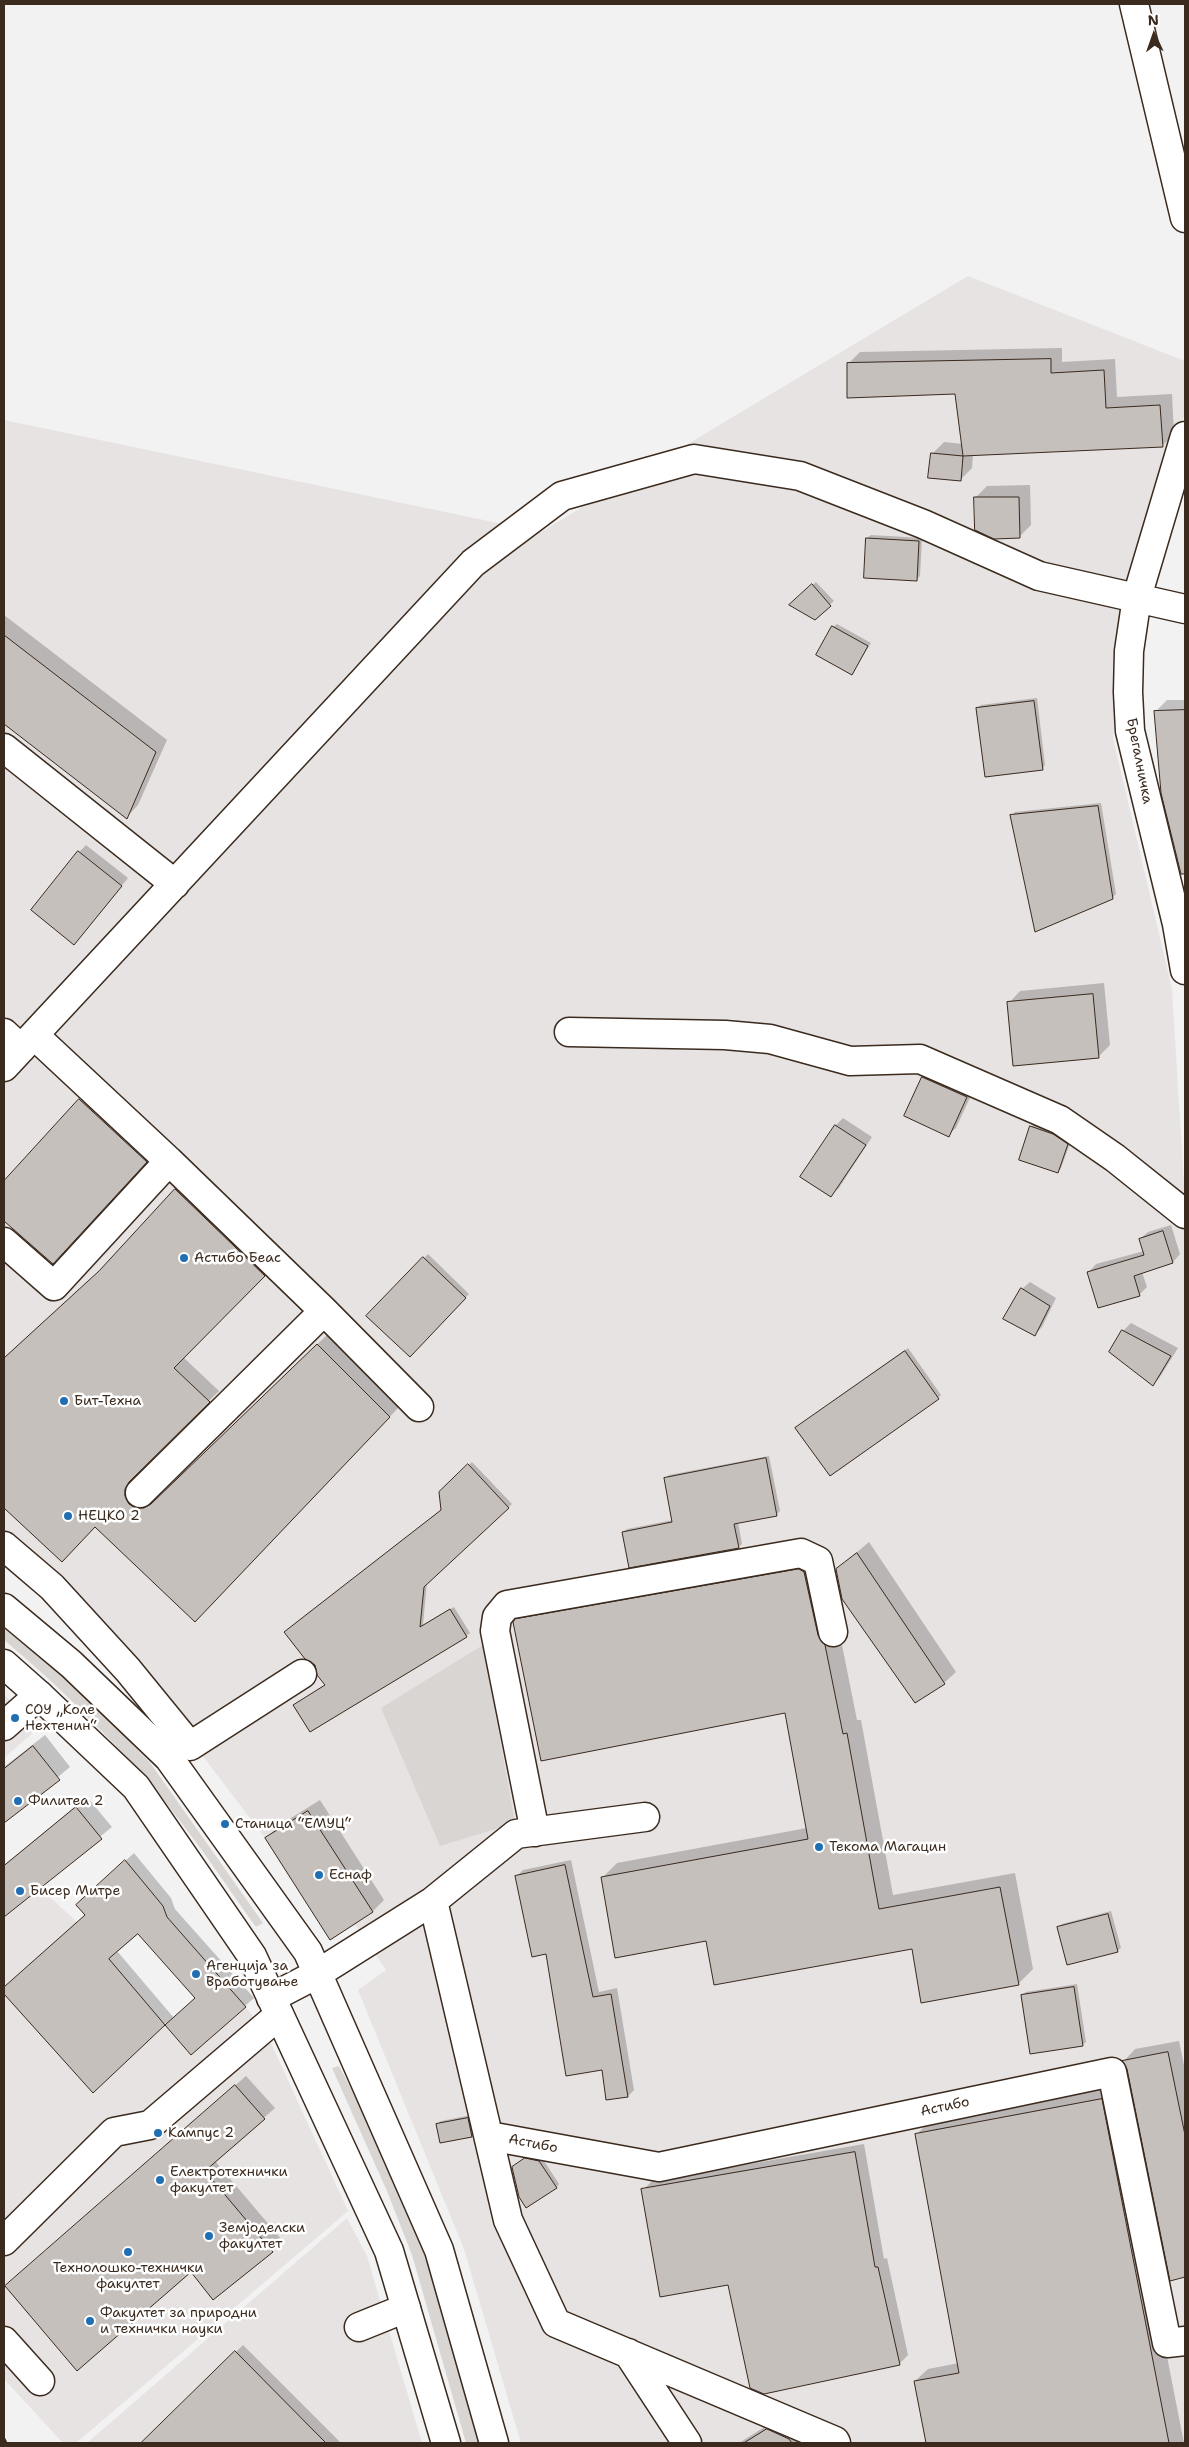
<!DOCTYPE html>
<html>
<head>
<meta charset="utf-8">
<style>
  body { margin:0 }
  #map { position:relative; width:1189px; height:2447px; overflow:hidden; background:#f3f2f2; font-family:"Shantell Sans",sans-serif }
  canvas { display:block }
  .frame { position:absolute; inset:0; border:5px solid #3b2a1e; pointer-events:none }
  .north { position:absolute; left:1129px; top:10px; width:50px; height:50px; -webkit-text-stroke:4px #fff; paint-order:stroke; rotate:357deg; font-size:14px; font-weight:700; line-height:20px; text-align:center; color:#3b2a1e }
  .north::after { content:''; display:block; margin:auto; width:18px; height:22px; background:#3b2a1e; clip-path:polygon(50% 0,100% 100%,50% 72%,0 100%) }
</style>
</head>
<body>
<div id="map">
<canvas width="1189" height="2447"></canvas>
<div class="frame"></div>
<div class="north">N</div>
</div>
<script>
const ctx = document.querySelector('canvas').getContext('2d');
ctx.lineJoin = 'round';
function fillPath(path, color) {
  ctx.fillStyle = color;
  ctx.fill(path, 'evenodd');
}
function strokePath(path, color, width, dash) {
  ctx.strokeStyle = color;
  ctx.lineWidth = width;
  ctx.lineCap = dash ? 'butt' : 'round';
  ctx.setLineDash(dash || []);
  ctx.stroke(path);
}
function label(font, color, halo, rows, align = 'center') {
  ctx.font = font + ' "Shantell Sans",sans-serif';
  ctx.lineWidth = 5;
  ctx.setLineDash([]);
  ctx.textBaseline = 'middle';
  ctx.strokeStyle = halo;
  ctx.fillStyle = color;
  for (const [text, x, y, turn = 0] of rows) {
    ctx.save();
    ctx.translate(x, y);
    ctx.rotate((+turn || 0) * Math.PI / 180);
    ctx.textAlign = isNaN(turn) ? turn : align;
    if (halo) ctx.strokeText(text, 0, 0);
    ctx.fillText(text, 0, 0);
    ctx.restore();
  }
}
fillPath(new Path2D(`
  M968,276L1185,361V412L1124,620L1113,738L1172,989L1185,1202V2443H521L464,2249L358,1990L386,1970L355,1925L330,1940L265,1838L118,1644L4,1540V420L541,532Z
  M4,1695L18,1707L36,1730L4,1758Z
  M40,1888L77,1922L191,2055L246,2007L270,2041L348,2211L76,2443H63L4,2379V1917Z
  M347,2218L367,2256L422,2443H87Z`), '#e6e3e2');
fillPath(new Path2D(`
  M4,1622L64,1673L151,1764L263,1923L256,1927C227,1887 200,1845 169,1807C119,1746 64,1690 4,1640Z
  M483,1645L515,1823L440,1846L381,1708Z
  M339,2066L403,2187L426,2251L480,2443H466L412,2255L387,2191L332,2068Z`), '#d8d5d2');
fillPath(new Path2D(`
  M1062,348V362L1115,359L1117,397L1172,394L1174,434L1162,446L973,455L972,468L960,480L932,454L944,442L963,444L956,393L848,364L860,352Z
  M1030,485L1031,525L1019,537L975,498L987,486Z
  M871,535L922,538L920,576L916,580L867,538Z
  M816,582L834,601L815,618L791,605Z
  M4,615L167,740L138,805L127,817L4,722Z
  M837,624L871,643L852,673L833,627Z
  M1037,698L1045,765L1042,769L977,708L981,705Z
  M1167,700H1185V860L1179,861L1155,712Z
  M1101,803L1116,894L1112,898L1012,815L1015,812Z
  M86,845L128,878L82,935L79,852Z
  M1104,983L1110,1045L1098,1057L1009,1003L1020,991Z
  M931,1070L974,1089L956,1128L948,1135L923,1078Z
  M88,1092L154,1154L53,1262L4,1219V1182Z
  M843,1118L872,1137L839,1188L831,1195L802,1176L836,1125Z
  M1035,1123L1057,1131L1071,1141L1061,1168L1057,1172L1031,1127Z
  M187,1179L275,1264L183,1357L219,1391L139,1470L135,1478V1485L147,1498H156L163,1494L328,1334L400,1406L206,1610L96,1525L20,1523L4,1506V1455L10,1449L4,1443V1358L106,1266Z
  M1171,1225L1180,1254L1173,1262L1142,1272L1147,1287L1139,1295L1089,1272L1096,1264L1144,1251L1140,1239L1148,1232Z
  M428,1254L469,1294L410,1355L368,1316Z
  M1030,1282L1056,1298L1042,1327L1035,1334L1022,1289Z
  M1131,1323L1178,1348L1160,1377L1153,1385L1123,1331Z
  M908,1348L941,1395L938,1398L800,1425Z
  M769,1456L780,1511L776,1515L738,1522L742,1544L738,1547L623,1532L627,1529L673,1520L666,1478L669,1475Z
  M472,1462L512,1504L427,1582L423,1625L454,1607L470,1633L466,1636L294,1705L326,1684L442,1510L440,1492Z
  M869,1542L956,1672L944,1683L837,1569Z
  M814,1555L839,1630L857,1720H861L893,1895L1015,1873L1033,1969L1018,1984L913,1948L707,1940L602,1878L617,1863L807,1828L786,1712L515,1622L531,1605Z
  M45,1735L70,1767L4,1822V1767Z
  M87,1797L112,1827L4,1915V1865Z
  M320,1800L384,1900L373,1911L267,1838L278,1826Z
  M134,1853L171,1898L175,1909L254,1998L191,2054L165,2023L93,2091L4,1992V1989L87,1915L86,1897ZM138,1932L196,1998L174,2018L117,1951Z
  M571,1860L599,1992L617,1988L634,2090L628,2096L603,2069L547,1953L517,1876L523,1870Z
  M1111,1911L1121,1948L1117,1951L1059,1927L1062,1924Z
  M1077,1984L1086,2042L1082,2045L1022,1995L1026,1992Z
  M1179,2041L1185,2070V2276L1171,2279L1128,2068L1124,2061L1135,2049Z
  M246,2076L275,2108L215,2161L282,2240L272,2251L191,2271L17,2276Z
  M1114,2087L1184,2443H927L915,2381L928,2369L959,2363L916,2135L929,2122Z
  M471,2115L475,2133L472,2136L441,2141L437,2124L441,2121Z
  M864,2144L884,2259L887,2258L908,2355L899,2364L729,2284L643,2190L652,2181Z
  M529,2156L542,2158L559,2184L556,2188L513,2167Z
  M243,2345L341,2443H143L149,2437Z
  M779,2418L811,2443H739Z`), '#0003');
const building = new Path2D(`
  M1051,359V373L1104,370L1106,408L1160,405L1163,447L963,456L955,394L847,398V363Z
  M931,453L963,456L961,481L928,478Z
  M974,497H1019L1020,538L994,539L975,530Z
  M866,538L919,541L917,581L864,578Z
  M812,584L831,606L815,620L789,605Z
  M832,626L868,646L852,675L816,655Z
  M4,635L156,752L127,819L4,724Z
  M1034,701L1043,770L985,777L976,708Z
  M1185,710V874H1181L1161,793L1154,711Z
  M1098,806L1113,899L1035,932L1010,815Z
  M78,851L122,886L74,945L31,910Z
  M1093,994L1099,1058L1013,1066L1007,1002Z
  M922,1077L967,1097L949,1137L904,1116Z
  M79,1099L147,1162L53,1264L4,1221V1181Z
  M835,1125L866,1145L831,1197L800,1177Z
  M1030,1126L1053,1134L1068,1144L1058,1173L1019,1160Z
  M175,1189L265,1276L174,1368L210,1402L129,1482L125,1489V1496L129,1504L136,1508H144L151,1504L317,1344L390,1417L195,1622L95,1527L62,1562L4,1508V1358L99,1271Z
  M1163,1231L1173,1263L1134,1276L1140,1296L1098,1308L1087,1272L1144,1255L1139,1239Z
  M423,1257L466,1298L410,1357L366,1316Z
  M1021,1288L1050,1306L1035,1336L1003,1319Z
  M1122,1330L1171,1356L1153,1386L1109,1352Z
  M905,1351L939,1399L830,1476L795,1428Z
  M766,1458L777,1516L734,1524L739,1548L629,1568L622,1532L672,1522L664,1478Z
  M468,1464L509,1508L424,1587L420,1627L450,1609L467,1637L310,1732L293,1705L325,1685L317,1675L315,1665L305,1659L284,1632L441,1510L439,1492Z
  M857,1553L945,1684L915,1703L842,1599L836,1569Z
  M799,1569L804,1572L818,1635L825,1645L843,1734L847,1733L879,1909L1000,1887L1019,1985L921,2003L912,1949L714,1985L706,1941L615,1958L601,1877L808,1839L785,1713L541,1761L513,1622L515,1619Z
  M33,1746L60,1780L4,1823V1769Z
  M76,1807L102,1839L4,1917V1866Z
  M308,1811L373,1912L330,1940L265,1838Z
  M125,1860L163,1906L167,1917L246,2007L191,2055L165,2025L93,2093L4,1994V1987L85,1915L76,1905ZM138,1934L195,1998L165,2025L109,1959Z
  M565,1865L593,1997L611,1994L628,2097L606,2100L602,2070L566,2076L546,1954L532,1957L515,1876Z
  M1108,1914L1118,1952L1067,1965L1057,1927Z
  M1074,1987L1083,2046L1030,2054L1021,1995Z
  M1168,2052L1185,2135V2277L1170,2281L1127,2069L1122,2061Z
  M235,2085L265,2119L205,2171L273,2252L213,2300L191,2272L77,2371L5,2286Z
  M1102,2099L1169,2443H926L914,2381L959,2373L915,2134Z
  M468,2118L472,2137L440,2143L436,2124Z
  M855,2152L875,2267H878L900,2365L764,2394L750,2388L728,2285L660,2297L641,2189Z
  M525,2158L539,2161L557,2188L526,2208L519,2197L512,2167Z
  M235,2351L326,2443H141Z
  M767,2429L789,2439L792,2443H744Z`);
fillPath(building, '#c6c0bd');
strokePath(building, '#3b2a1e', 1);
const minor = new Path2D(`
  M1134,4L1185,218
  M1185,436L1137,597L1129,651L1128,692L1130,731L1177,924L1185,970
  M4,748L175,884
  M569,1032L725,1035L770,1039L850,1061L920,1059L1060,1120L1115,1158L1185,1214
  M4,1033L21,1049
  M4,1067L473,563L562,496L694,459L800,476L923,524L1039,576L1185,609
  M4,1242L54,1286L169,1161L34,1035
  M324,1311L419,1407
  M140,1493L324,1311L169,1161
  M4,1546L52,1587L128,1670L190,1746L302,1674
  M4,1726L39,1695
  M535,1832L495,1631L497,1617L507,1605L801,1553L818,1561L833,1632
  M433,1901L516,1834L645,1817
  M317,1974L433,1901L508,2220L556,2323L835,2441L836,2443
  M489,2136L659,2167L1112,2072L1167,2343L1185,2341
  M4,2241L114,2132L150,2125L279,2015
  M359,2327L406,2308
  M4,2341L40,2381
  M628,2353L687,2443`);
const major = new Path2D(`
  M4,1608L71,1664L169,1758L308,1952L439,2250L494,2443
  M4,1664L39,1695L136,1787L252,1956L389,2251L446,2443
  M271,1998L317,1974`);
strokePath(minor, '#3b2a1e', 31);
strokePath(major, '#3b2a1e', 31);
strokePath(new Path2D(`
  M4,2439L6,2443`), '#3b2a1e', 3, [4, 4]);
strokePath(minor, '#fff', 28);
strokePath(major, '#fff', 28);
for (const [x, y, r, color] of [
  [184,1258,5,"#1f6fb2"],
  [64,1401,5,"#1f6fb2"],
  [68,1516,5,"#1f6fb2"],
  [15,1718,5,"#1f6fb2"],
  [18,1801,5,"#1f6fb2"],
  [225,1824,5,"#1f6fb2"],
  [819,1847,5,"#1f6fb2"],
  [319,1875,5,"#1f6fb2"],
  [20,1891,5,"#1f6fb2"],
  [196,1974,5,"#1f6fb2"],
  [158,2133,5,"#1f6fb2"],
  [160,2180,5,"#1f6fb2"],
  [209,2236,5,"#1f6fb2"],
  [128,2252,5,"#1f6fb2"],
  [90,2321,5,"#1f6fb2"]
]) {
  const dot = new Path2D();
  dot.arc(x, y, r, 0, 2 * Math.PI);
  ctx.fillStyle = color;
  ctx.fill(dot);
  strokePath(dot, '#fff', 2);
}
label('14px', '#3b2a1e', '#fff', [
  ["Брегалничка",1139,761,79],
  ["Астибо",945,2107,-12],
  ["Астибо",533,2144,11]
]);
label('14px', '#3b2a1e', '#fff', [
  ["Астибо Беас",194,1258],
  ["Бит-Техна",74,1401],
  ["НЕЦКО 2",78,1516],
  ["СОУ „Коле",25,1710],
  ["Нехтенин“",25,1726],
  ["Филитеа 2",28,1801],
  ["Станица “ЕМУЦ“",235,1824],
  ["Текома Магацин",829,1847],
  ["Еснаф",329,1875],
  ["Бисер Митре",30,1891],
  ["Агенција за",206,1966],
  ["Вработување",206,1982],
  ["Кампус 2",168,2133],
  ["Електротехнички",170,2172],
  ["факултет",170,2188],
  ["Земјоделски",219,2228],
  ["факултет",219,2244],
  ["Технолошко-технички",128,2268,"center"],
  ["факултет",128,2284,"center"],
  ["Факултет за природни",100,2313],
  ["и технички науки",100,2329]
], 'left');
</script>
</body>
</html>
